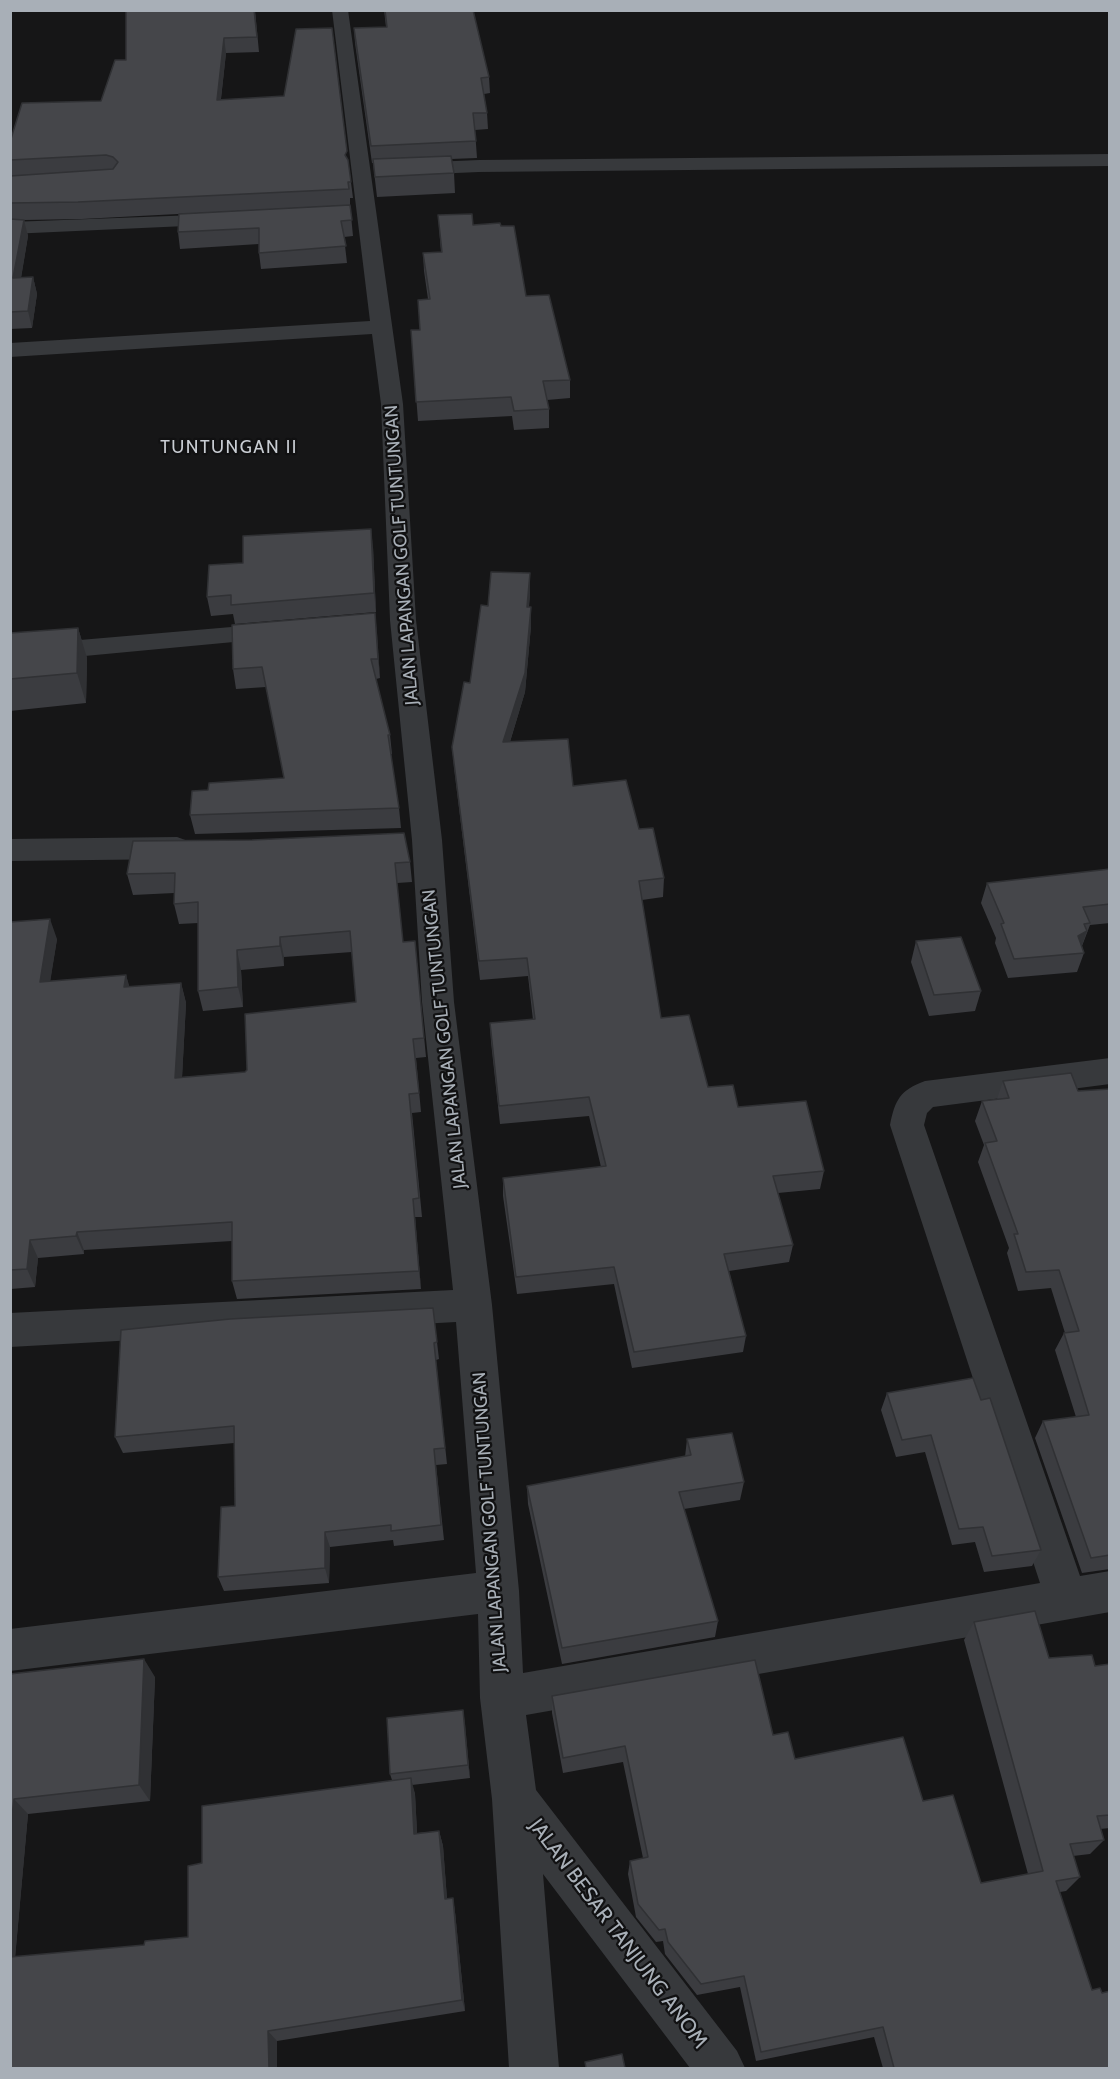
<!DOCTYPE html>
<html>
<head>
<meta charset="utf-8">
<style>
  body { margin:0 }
  #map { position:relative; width:1120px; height:2079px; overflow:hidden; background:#161617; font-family:Cabin,sans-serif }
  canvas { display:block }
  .frame { position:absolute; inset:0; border:12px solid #a8afb7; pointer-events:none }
</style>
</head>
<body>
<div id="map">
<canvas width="1120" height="2079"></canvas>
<div class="frame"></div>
</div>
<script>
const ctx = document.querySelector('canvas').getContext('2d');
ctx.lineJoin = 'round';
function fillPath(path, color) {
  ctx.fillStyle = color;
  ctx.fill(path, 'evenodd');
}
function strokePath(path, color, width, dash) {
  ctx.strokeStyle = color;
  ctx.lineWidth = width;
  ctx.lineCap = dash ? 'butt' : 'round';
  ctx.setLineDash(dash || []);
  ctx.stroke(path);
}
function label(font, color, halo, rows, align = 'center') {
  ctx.font = font + ' Cabin,sans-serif';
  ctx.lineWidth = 4.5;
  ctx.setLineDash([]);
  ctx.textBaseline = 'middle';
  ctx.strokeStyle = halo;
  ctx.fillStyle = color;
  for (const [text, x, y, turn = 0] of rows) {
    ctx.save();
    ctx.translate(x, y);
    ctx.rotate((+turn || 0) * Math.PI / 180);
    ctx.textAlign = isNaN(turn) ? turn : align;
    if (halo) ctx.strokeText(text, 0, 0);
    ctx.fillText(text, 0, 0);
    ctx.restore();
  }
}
fillPath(new Path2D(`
  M332,10H348L403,404L416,620L442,840L454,1002L492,1305L519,1591L523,1673L1040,1583L890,1125C895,1100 900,1090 925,1081L1110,1058V1084L933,1107L927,1113L924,1125L1080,1576L1110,1571V1612L526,1715L536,1790L737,2051L745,2068H690L543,1874L559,2068H509L492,1799L480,1698L478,1614L10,1671V1629L476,1573L456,1322L10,1347V1313L453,1290L422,1002L412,840L390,620L381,404L372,334L10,357V343L370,321Z
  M1110,154V166L479,172L409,175L402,173L399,169L402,165L409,163L479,160Z
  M223,214L230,216L233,220L230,224L10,234V222Z
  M278,623L287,625L291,631L287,637L10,663V646Z
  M177,837L188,841L192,848L188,855L177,859L10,861V839Z`), '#37393c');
fillPath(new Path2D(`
  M126,10H255L259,52L226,53L221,99L348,159L353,198H350V205L82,219L24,220L28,236L21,278L33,277L37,294L32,328L10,329V142L101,101L126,60Z
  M384,10H473L489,77L490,93L484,94L487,113L488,129L475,130L477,158L451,159L454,173L455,193L377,197L373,163H372L355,43L354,28L386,27Z
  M350,205L353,236L344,237L347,263L261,269L259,253V244L180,249L178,232Z
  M438,215L473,225L501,226L526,296L570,380V398L547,400L549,409V428L514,430L512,416L418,421L411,330H420L428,299L424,271L423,253L441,252Z
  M373,547L376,612L235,624L233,614L211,616L207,597L243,563Z
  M530,573V593L529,607H531V626L525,692L510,742L573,786L639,829L664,878L663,897L642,900L661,1018L708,1087L738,1107L824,1171L820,1189L778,1193L793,1245L789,1262L729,1271L746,1336L743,1352L632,1368L614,1284L517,1294L503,1196V1178L601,1167L589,1116L500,1124L491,1042L490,1023L533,1020L528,976L480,980L454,767L452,747L470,683L488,606Z
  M375,613L380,678L376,679L390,735L392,754H391L399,808L401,828L195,834L190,815L208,790L284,778L266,687L236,689L233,669Z
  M78,628L87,658L86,703L10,711V633Z
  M410,862L412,882L397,883L403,942L415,941L426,1057L416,1058L421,1112L412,1113L422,1217H415L421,1289L237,1299L232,1281V1241L84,1250V1254L38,1258L35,1287L11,1289L10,1293V922L57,939L50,981L126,975L129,987L181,983L186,1003L182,1077L245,1072L356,1002L352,952L284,957V966L241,970L243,1007L203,1011L198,991V923L179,924L174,904V893L133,895L127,874Z
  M1110,869V923L1090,925L1082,946L1084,953L1077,972L1008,978L995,943L996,938L981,903L987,883Z
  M916,941L981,991L975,1011L929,1016L911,962Z
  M1003,1081L1078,1091L1110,1089V1569L1082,1573L1035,1438L1043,1421L1076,1417L1055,1350L1064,1333H1065L1051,1288L1018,1291L1007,1253L1009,1248L978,1162L984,1145L975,1121L982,1101L997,1099Z
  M433,1308L439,1359L436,1360L447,1464L436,1465L444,1540L394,1546L393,1540L330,1547L329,1583L224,1591L218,1577L235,1506L234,1443L123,1453L115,1437Z
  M973,1378L1041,1550L1032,1566L984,1572L975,1542L952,1545L925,1452L896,1457L881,1410L887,1393Z
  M687,1439L744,1482L740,1500L684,1509L718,1621L715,1637L562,1664L528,1504L527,1486L685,1457Z
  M974,1622L1049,1658L1095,1666L1110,1664V1828L1100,1829L1104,1840L1090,1854L1073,1856L1080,1877L1066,1891L1060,1892L1110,2068H883L874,2037L756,2061L740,1987L697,1995L665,1954L663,1941L656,1942L636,1917L628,1874L630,1861L643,1858L623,1762L563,1773L552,1713V1696L773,1735L795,1759L923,1801L981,1883L1028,1874L964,1640Z
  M10,1674L155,1677L150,1801L28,1814L15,1957L144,1945L188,1937L202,1863L392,1780L390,1774L463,1710L470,1778L412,1785L415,1794L417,1833L439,1831L443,1846L447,1899L453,1898L455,1912L465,2011L277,2041L10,2068Z`), '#3b3c40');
fillPath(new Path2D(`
  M224,38L226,53L219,115L217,100Z
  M24,220L28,236L18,295L13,278Z
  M33,277L37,294L32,328L28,311Z
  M371,529L373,547L376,612L374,593Z
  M530,573V593L527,626V607Z
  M531,607V626L525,692L504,761L503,742Z
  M375,613L377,632L380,678L378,659Z
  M78,628L87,658L86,703L77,673Z
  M50,919L57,939L47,1002L40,982Z
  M1087,931L1080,951L1078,936Z
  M280,937L284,957V966L280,946Z
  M237,950L241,970L243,1007L238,987Z
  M126,975L132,995L124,987Z
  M181,983L186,1003L181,1097L175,1078Z
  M413,1199L415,1217L421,1289L419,1271Z
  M77,1232L84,1250V1254L76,1236Z
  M30,1240L38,1258L35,1287L27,1269Z
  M325,1532L330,1547L329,1583L325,1568Z
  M144,1659L155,1677L150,1801L139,1785Z
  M463,1710L465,1723L470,1778L468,1765Z
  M411,1778L415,1794L418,1849L414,1834Z
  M14,1799L28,1814L14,1970L10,1968V1833Z
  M439,1831L443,1846L448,1913L445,1899Z
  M453,1898L455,1912L465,2011L462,2000Z
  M268,2031L277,2041V2068H269Z`), '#303134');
const building = new Path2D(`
  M126,10H254L257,37L224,38L217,100L284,96L296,29L332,28L347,151L345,155L348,160L351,182H348L349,189L78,202L10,203V176L113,169L118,162L113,157L106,155L10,160V142L22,103L101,101L115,60H126Z
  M385,10H473L489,77L481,78L487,113H473L476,141L371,146L354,28L387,27Z
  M451,156L454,173L375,177L373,159Z
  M350,205L352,220L341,221L346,246L259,253V228L178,232L179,214Z
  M472,214L473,225L500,223L501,226H514L526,296L549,295L570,380L543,381L549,409L514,411L511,397L416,402L411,330H420L418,300L430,299L423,253L442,252L438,215Z
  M10,219L24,220L13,278L33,277L28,311L10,312Z
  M371,529L374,593L231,605V595L207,597L209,565L243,563V536Z
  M491,572L530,573L527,607H531L525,673L503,742L568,739L573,786L626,780L639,829L653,828L664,878L639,881L661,1018L689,1015L708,1087L733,1085L738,1107L806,1101L824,1171L773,1176L793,1245L724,1254L746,1336L634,1352L614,1267L516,1277L503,1178L606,1166L589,1097L499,1106L490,1023L535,1019L527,958L479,961L452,747L464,682L470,683L481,605L488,606Z
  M375,613L378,659H371L390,735H388L399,808L190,815L192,791L208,790L209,783L284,778L262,667L233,669L232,625Z
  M78,628L77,673L10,679V633Z
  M404,833L410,862L395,863L403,942L415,941L424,1038L413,1039L419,1093L409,1094L419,1198L413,1199L419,1271L232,1281V1222L77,1232L76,1236L30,1240L27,1269L10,1270V922L50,919L40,982L126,975L124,987L181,983L175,1078L245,1072L247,1070L245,1014L356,1002L350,931L280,937V946L237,950L238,987L198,991V902L174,904L175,873L127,874L133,841L252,840Z
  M1110,869V904L1083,907L1090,923L1084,924L1087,931L1078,936L1084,953L1014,959L1001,924L1004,923L987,883Z
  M961,937L981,991L934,995L916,941Z
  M1071,1073L1078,1091L1110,1089V1555L1091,1558L1043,1421L1089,1415L1064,1333L1079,1331L1059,1270L1026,1272L1014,1234H1018L985,1143L997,1141L982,1101L1009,1098L1003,1081Z
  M433,1308L437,1342L434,1343L445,1448L434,1449L441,1525L391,1531V1525L325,1532V1568L218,1577L221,1507L235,1506L234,1426L115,1437L121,1330L230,1319Z
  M973,1378L981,1400L990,1398L1041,1550L992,1556L983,1527L959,1529L931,1435L902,1440L887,1393Z
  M732,1433L744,1482L679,1492L718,1621L562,1648L527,1486L691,1455L687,1439Z
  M1035,1611L1049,1658L1092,1655L1095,1666L1110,1664V1815L1097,1816L1104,1840L1070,1844L1080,1877L1056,1881L1092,1990L1100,1988L1102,1993L1110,1991V2068H894L883,2027L761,2052L744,1976L701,1984L668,1942L665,1929L659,1930L638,1904L630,1861L648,1857L625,1746L563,1758L552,1696L755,1660L773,1735L788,1732L795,1759L903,1737L923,1801L953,1795L981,1883L1043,1871L974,1622Z
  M144,1659L139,1785L14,1799L10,1833V1674Z
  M463,1710L468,1765L390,1774L387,1718Z
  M411,1778L414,1834L439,1831L445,1899L453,1898L462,2000L268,2031L269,2068H10V1957L144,1945L145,1941L188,1937V1866L202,1863V1806Z
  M622,2054L625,2068H586L585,2062Z`);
fillPath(building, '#45464a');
strokePath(building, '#303134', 1.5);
ctx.letterSpacing = '1.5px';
label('18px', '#c9cdd3', '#111112', [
  ["TUNTUNGAN II",229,448]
]);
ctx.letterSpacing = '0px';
label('18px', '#a8afb7', '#111112', [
  ["JALAN LAPANGAN GOLF TUNTUNGAN",402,555,-94],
  ["JALAN LAPANGAN GOLF TUNTUNGAN",445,1039,-96],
  ["JALAN LAPANGAN GOLF TUNTUNGAN",490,1522,-94]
]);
label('21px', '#a8afb7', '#111112', [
  ["JALAN BESAR TANJUNG ANOM",618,1934,53]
]);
</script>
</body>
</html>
